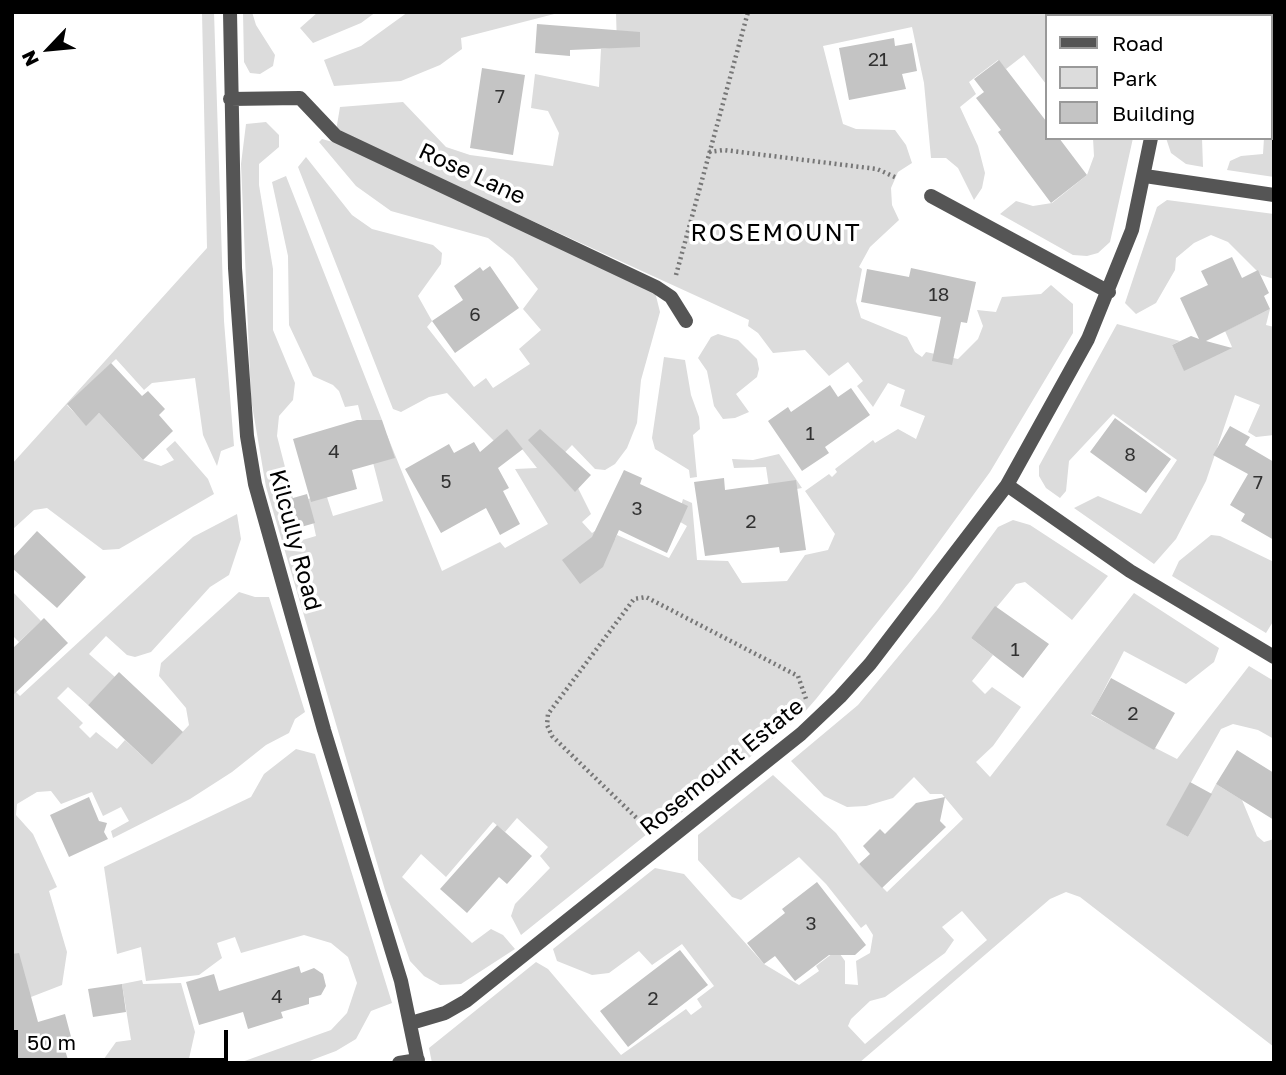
<!DOCTYPE html>
<style>
body{margin:0}
#map{position:relative;width:1286px;height:1075px;overflow:hidden;background:#fff;font-family:"Golos Text",sans-serif}
canvas{display:block}
.frame{position:absolute;inset:0;border:14px solid #000;pointer-events:none}
.legend{position:absolute;left:1045px;top:14px;width:228px;height:126px;box-sizing:border-box;background:#fff;border:2px solid #999;margin:0;padding:9px 12px;list-style:none;font-size:21px;color:#000}
.legend li{display:flex;align-items:center;gap:14px;height:35px}
.legend b{width:35px;border:2px solid #999}
.north{position:absolute;left:14px;top:14px;width:70px;height:70px;-webkit-text-stroke:5px #fff;paint-order:stroke;rotate:244deg;font-size:19px;font-weight:700;line-height:28px;text-align:center;color:#000}
.north::after{content:'';display:block;margin:auto;width:24px;height:32px;background:#000;clip-path:polygon(50% 0,100% 100%,50% 72%,0 100%)}
.scale{position:absolute;left:14px;top:1030px;width:214px;height:32px;box-sizing:border-box;border:4px solid #000;border-top:0;padding-left:9px;font-size:21px;line-height:24px;white-space:nowrap;color:#000;-webkit-text-stroke:5px #fff;paint-order:stroke}
</style>
<div id="map">
<canvas width="1286" height="1075"></canvas>
<div class="frame"></div>
<ul class="legend">
<li><b style="height:9px;background:#555"></b>Road</li>
<li><b style="height:19px;background:#dcdcdc"></b>Park</li>
<li><b style="height:19px;background:#c4c4c4"></b>Building</li>
</ul>
<div class="north">N</div>
<div class="scale">50 m</div>
</div>
<script>
const c = document.querySelector('canvas').getContext('2d');
c.lineJoin = 'round';
function paint(path, color) {
  c.fillStyle = color;
  c.fill(path, 'evenodd');
}
function shape(rows) {
  const path = new Path2D();
  for (const r of rows) {
    path.moveTo(r[0], r[1]);
    for (let i = 2; i < r.length; i += 2) path.lineTo(r[i], r[i + 1]);
  }
  return path;
}
function strokePath(path, color, width, dash) {
  c.strokeStyle = color;
  c.lineWidth = width;
  c.lineCap = dash ? 'butt' : 'round';
  c.setLineDash(dash || []);
  c.stroke(path);
}
function write(font, color, halo, rows, align = 'center') {
  c.font = font + ' "Golos Text",sans-serif';
  c.lineWidth = 7;
  c.setLineDash([]);
  c.textBaseline = 'middle';
  c.strokeStyle = halo;
  c.fillStyle = color;
  for (const [text, x, y, turn = 0] of rows) {
    c.save();
    c.translate(x, y);
    c.rotate((+turn || 0) * Math.PI / 180);
    c.textAlign = isNaN(turn) ? turn : align;
    if (halo) c.strokeText(text, 0, 0);
    c.fillText(text, 0, 0);
    c.restore();
  }
}
const green = shape([
 [202,12,214,12,224,321,234,446,221,451,217,466,203,435,195,378,152,383,144,390,116,359,67,405,86,425,99,413,143,460,161,466,174,460,166,449,175,441,208,479,214,494,119,549,103,550,47,508,34,510,13,529,12,464,207,248],
 [243,12,252,12,256,25,275,55,273,66,260,74,250,73,244,62],
 [318,12,376,12,361,23,313,43,300,28],
 [408,12,562,12,461,38,462,49,440,65,401,81,334,86,324,60,361,46],
 [616,12,1140,12,1140,16,1046,16,1046,84,1024,55,1006,69,998,60,969,82,976,94,960,107,978,146,985,173,982,188,974,200,958,168,946,158,931,158,924,83,912,27,823,46,843,124,856,129,895,130,906,145,912,163,898,172,891,188,892,205,899,220,870,247,859,267,862,269,856,301,861,318,907,337,915,352,922,357,926,352,958,359,978,339,983,326,977,310,996,312,1002,297,1041,294,1051,285,1073,304,1073,333,990,472,912,579,816,699,802,715,666,825,657,826,521,935,511,916,515,904,550,868,540,856,548,847,517,818,505,832,493,822,446,877,421,854,402,877,472,943,491,929,503,935,515,949,461,984,440,985,424,976,410,961,385,890,266,487,251,399,241,164,246,124,266,122,279,135,279,147,259,164,259,185,273,269,273,330,295,383,293,400,279,416,277,436,293,498,286,501,299,541,316,536,308,499,326,494,333,516,383,501,358,405,345,407,339,391,333,385,313,376,289,325,288,256,272,182,286,176,382,420,372,420,387,435,442,571,500,542,505,548,548,524,515,469,537,468,507,430,494,441,447,393,429,397,401,412,393,409,298,167,306,157,352,215,372,229,433,245,442,253,441,264,418,296,432,321,427,327,474,387,486,378,493,388,530,364,519,349,541,330,523,309,538,289,513,258,488,238,391,211,356,186,319,142,322,139,340,144,655,292,660,312,641,380,637,423,627,448,615,464,605,470,595,469,572,445,552,466,575,491,578,488,591,514,582,522,592,533,595,531,615,539,617,535,669,558,687,526,677,520,683,499,692,503,697,560,728,561,742,583,787,581,805,555,828,550,835,534,805,491,829,474,832,477,837,472,835,469,873,440,875,443,898,429,916,439,925,416,900,406,905,390,888,383,873,407,857,386,863,381,848,362,829,376,805,350,773,353,758,333,748,326,749,320,336,131,340,107,403,102,446,147,470,155,553,166,559,133,548,111,531,108,535,74,599,87,601,49,617,47],
 [1270,130,1274,131,1274,177,1227,170,1230,161,1241,156,1263,154,1264,138,1270,138],
 [1093,138,1133,138,1110,242,1098,253,1087,256,1073,255,1000,214,1016,201,1033,206,1052,203,1087,175,1094,156],
 [1166,138,1202,138,1203,167,1186,164,1171,153],
 [1167,200,1274,214,1274,279,1261,275,1228,242,1211,235,1194,243,1176,258,1175,270,1156,303,1136,314,1125,303,1157,207],
 [1270,309,1266,325,1274,327,1274,435,1256,437,1248,432,1260,405,1235,395,1206,481,1176,539,1154,564,1074,508,1098,496,1141,514,1177,460,1113,414,1069,461,1066,491,1060,498,1046,488,1039,476,1039,466,1117,324,1180,341,1172,345,1184,370,1232,347,1225,331],
 [718,334,738,340,757,359,759,369,757,377,736,394,749,412,735,418,723,419,714,406,707,371,698,358,711,337],
 [664,357,685,360,691,395,699,417,700,429,693,435,697,477,690,478,689,470,655,449,652,438],
 [779,454,802,488,770,494,766,467,734,468,732,459,753,460],
 [237,514,241,539,229,575,210,587,151,652,135,657,127,655,106,636,89,654,115,677,88,705,68,687,57,698,83,723,79,727,90,738,96,732,117,749,125,740,152,765,189,725,186,708,159,676,161,663,239,592,255,597,269,597,305,712,295,719,289,733,266,745,232,772,190,799,113,838,111,831,129,821,121,807,103,816,92,792,61,804,51,791,37,792,17,804,16,815,33,834,57,887,49,891,67,952,62,985,31,997,22,992,12,994,12,688,20,696,193,537],
 [1013,520,1030,525,1108,576,1072,620,1025,582,1016,584,971,638,993,655,972,681,985,694,992,687,1021,707,993,746,976,762,990,777,1134,593,1219,648,1214,662,1186,684,1124,651,1091,715,1177,759,1249,666,1274,681,1274,739,1258,730,1233,724,1221,729,1167,825,1188,837,1216,784,1242,800,1257,836,1264,842,1274,839,1274,1047,1080,897,1066,892,1050,899,859,1063,432,1063,429,1048,536,962,548,969,621,1055,686,1009,691,1015,702,1007,697,999,714,986,682,944,652,965,639,951,609,973,592,975,557,961,553,949,655,868,684,874,764,964,799,985,819,971,816,966,837,950,845,961,845,984,858,985,856,961,870,953,873,935,866,924,861,928,826,884,799,857,741,900,732,897,698,860,698,835,773,775,836,833,859,864,887,892,963,819,942,794,930,794,914,777,893,798,866,806,847,807,824,796,791,761,858,705,937,610,998,527],
 [962,911,987,940,865,1044,848,1026,851,1019,870,1001,885,997,945,953,954,940,942,927],
 [1211,535,1220,536,1274,562,1274,620,1266,633,1172,576,1179,561],
 [12,591,41,621,19,642,12,635],
 [296,749,315,754,392,1003,371,1011,356,1039,336,1051,304,1063,239,1063,331,1030,347,1013,357,983,348,957,331,943,304,935,241,953,235,937,217,943,222,958,199,975,146,981,141,947,117,954,104,867,251,797,264,774],
 [142,980,143,984,181,983,195,1032,188,1063,101,1063,116,1042,131,1040,122,984]
]);
const building = shape([
 [537,24,640,32,640,47,570,50,570,56,535,53],
 [894,38,895,46,912,43,917,71,902,74,906,89,849,100,839,48],
 [999,60,1046,121,1046,138,1059,138,1087,175,1051,203,998,132,1001,130,976,98,984,92,974,79],
 [482,68,525,75,513,155,470,148],
 [1232,257,1242,278,1258,270,1269,293,1264,296,1270,309,1206,341,1232,348,1184,371,1172,345,1191,336,1199,339,1180,298,1208,285,1201,271],
 [490,266,519,308,455,353,432,321,463,300,454,286,480,267,483,271],
 [911,268,976,282,967,323,961,322,952,365,932,361,941,317,861,302,867,269,909,277],
 [111,363,142,396,148,391,165,409,159,415,173,431,143,460,99,413,86,426,67,404],
 [830,385,838,397,851,388,870,415,825,447,829,453,802,471,768,421,788,407,791,412],
 [1115,418,1171,459,1146,493,1090,452],
 [357,420,382,420,395,458,352,470,357,489,311,502,293,439],
 [1230,426,1250,437,1245,445,1274,462,1274,540,1241,521,1245,514,1230,505,1248,474,1213,455],
 [507,429,523,449,498,468,509,488,503,491,520,524,500,535,486,508,441,533,405,469,449,444,454,453,474,442,480,452],
 [540,429,591,475,575,492,528,440],
 [624,470,642,478,640,484,688,506,667,553,619,530,603,567,580,584,562,560,592,537],
 [724,478,725,490,796,480,806,550,780,553,779,547,705,556,694,482],
 [307,494,315,523,294,529,286,500],
 [37,531,86,577,57,608,12,568,12,558],
 [995,606,1049,644,1023,678,971,638],
 [44,618,68,643,12,696,12,649],
 [119,672,183,732,152,765,88,705],
 [1111,678,1175,713,1154,750,1091,714],
 [1237,750,1274,773,1274,820,1216,784],
 [1190,782,1212,794,1188,837,1166,825],
 [89,797,99,821,107,823,104,832,108,839,69,857,50,815],
 [945,797,940,821,946,827,882,888,859,864,870,854,863,846,880,829,885,834,916,803],
 [497,825,532,856,507,884,499,877,467,913,440,889],
 [817,882,866,945,855,955,829,955,795,981,775,956,764,964,747,943,785,913,782,909],
 [680,950,708,985,628,1047,600,1011],
 [19,953,38,1022,65,1014,74,1048,65,1050,69,1063,12,1063,12,954],
 [299,966,301,973,314,968,323,974,326,986,321,995,309,998,309,1004,281,1012,283,1018,248,1029,243,1012,199,1025,186,982,214,974,219,991],
 [122,984,126,1012,93,1017,88,989]
]);
const path = shape([
 [709,152,724,150,877,169,897,178],
 [676,275,748,12],
 [644,825,665,814],
 [648,829,552,736,547,725,548,714,634,599,646,597,798,676,806,699]
]);
const street = shape([
 [230,12,235,268,247,436,255,484,324,730,401,981,418,1063],
 [1159,12,1159,16],
 [230,99,300,98,336,136,656,287,671,297,686,321],
 [1145,176,1274,195],
 [931,196,1109,292],
 [1007,485,1130,571,1274,657],
 [411,1023,445,1013,466,1001,801,734,840,697,870,664,1007,485,1088,339,1132,230,1151,138],
 [399,1063,418,1060]
]);
const numberNames = [
 ["21",878,60],
 ["7",500,97],
 ["18",939,295],
 ["6",475,315],
 ["1",810,434],
 ["4",334,452],
 ["8",1130,455],
 ["5",446,482],
 ["7",1258,483],
 ["3",637,509],
 ["2",751,522],
 ["1",1015,650],
 ["2",1133,714],
 ["3",811,924],
 ["4",277,997],
 ["2",653,999]
];
const streetNames = [
 ["Rose Lane",472,174,25],
 ["Kilcully Road",295,540,75],
 ["Rosemount Estate",722,767,-39]
];
const neighbourhoodNames = [
 ["ROSEMOUNT",776,233]
];
paint(green, '#dcdcdc');
paint(building, '#c4c4c4');
strokePath(path, '#777', 4.5, [2, 3.5]);
strokePath(street, '#555', 14);
write('19px', '#313131', null, numberNames);
write('23px', '#000', '#fff', streetNames);
c.letterSpacing = '2px';
write('24px', '#000', '#fff', neighbourhoodNames);
c.letterSpacing = '0px';
</script>
